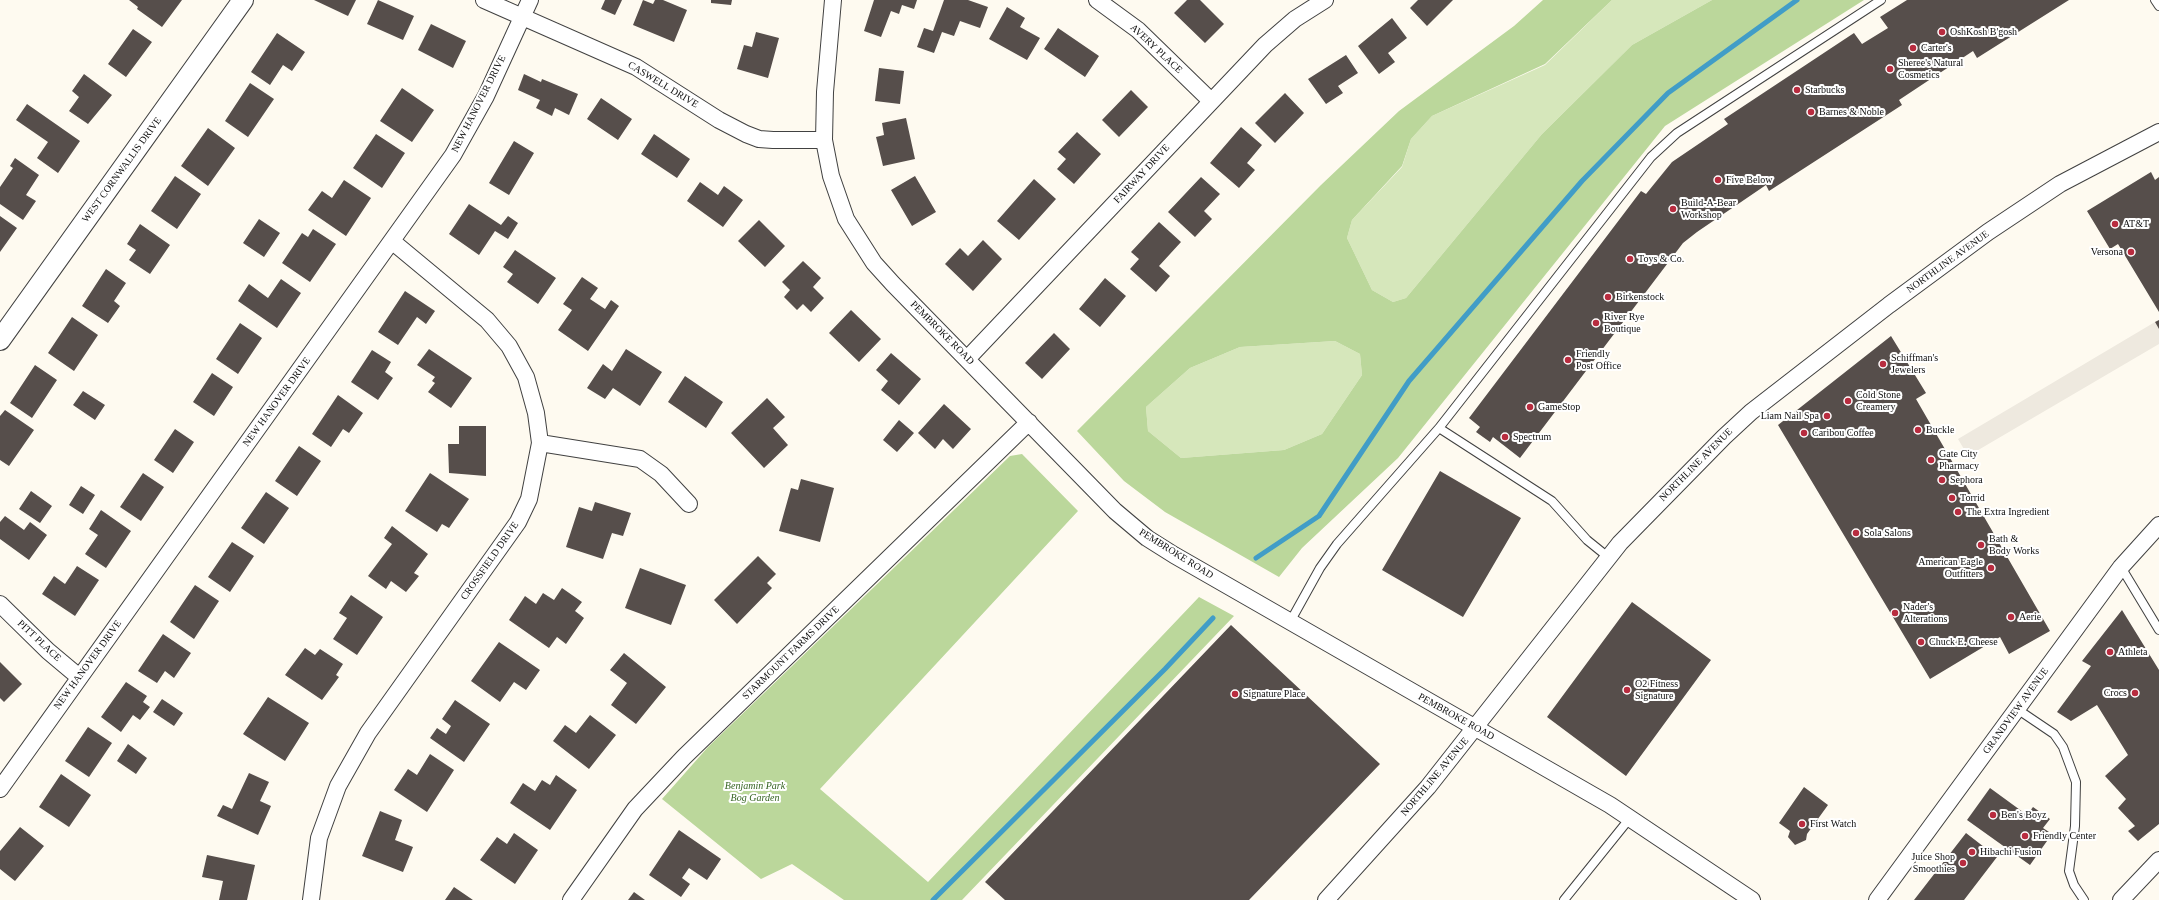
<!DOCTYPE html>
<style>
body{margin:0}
canvas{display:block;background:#fefaf0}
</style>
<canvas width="2159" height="900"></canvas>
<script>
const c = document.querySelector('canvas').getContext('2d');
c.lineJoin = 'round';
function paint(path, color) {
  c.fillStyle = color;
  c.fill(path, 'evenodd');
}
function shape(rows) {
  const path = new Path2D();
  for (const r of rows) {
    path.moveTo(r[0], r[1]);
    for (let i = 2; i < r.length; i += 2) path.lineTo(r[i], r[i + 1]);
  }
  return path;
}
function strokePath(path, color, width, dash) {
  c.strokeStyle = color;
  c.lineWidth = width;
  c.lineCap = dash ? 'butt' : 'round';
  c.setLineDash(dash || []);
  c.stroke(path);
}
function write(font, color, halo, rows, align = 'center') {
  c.font = font + ' "Times New Roman",serif';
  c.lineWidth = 4;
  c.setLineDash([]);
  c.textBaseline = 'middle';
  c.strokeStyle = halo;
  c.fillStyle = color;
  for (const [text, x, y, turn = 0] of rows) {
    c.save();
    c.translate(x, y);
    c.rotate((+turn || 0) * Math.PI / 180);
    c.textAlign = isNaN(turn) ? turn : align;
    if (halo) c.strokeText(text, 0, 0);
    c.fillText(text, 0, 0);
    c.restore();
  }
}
const green = shape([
 [1612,0,1712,0,1632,45,1542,134,1406,298,1393,302,1372,290,1347,238,1352,220,1402,167,1411,139,1432,116,1545,65],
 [1335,341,1360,354,1362,375,1322,434,1284,450,1181,458,1148,431,1146,407,1190,368,1240,347]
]);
const forest = shape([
 [1543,0,1612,0,1545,64,1432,116,1411,139,1402,166,1352,220,1347,238,1372,290,1393,302,1406,298,1542,134,1632,45,1712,0,1864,0,1665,126,1398,458,1302,548,1279,577,1165,512,1124,481,1077,431,1321,185,1399,111,1514,26],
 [1335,341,1360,354,1362,375,1322,434,1284,450,1181,458,1148,431,1146,407,1190,368,1240,347],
 [1022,454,1078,511,820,789,928,882,1199,597,1234,616,962,900,844,900,792,864,761,879,662,799,708,747,1010,456]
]);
const plaza = shape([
 [2155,322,2159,329,2159,344,1968,456,1958,439]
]);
const stream = shape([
 [1256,558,1319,516,1409,381,1582,181,1668,93,1797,0],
 [933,900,1165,669,1213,618]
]);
const building = shape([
 [129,0,182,0,162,27,137,9,138,7],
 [314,0,356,0,348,16],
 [378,0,414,16,403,40,367,24],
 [605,0,622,0,615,15,601,9],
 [643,0,653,4,655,0,663,0,687,10,674,42,633,25],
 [711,0,732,0,731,5,711,3],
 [874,0,917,0,914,9,902,5,899,14,891,11,881,37,864,31],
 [944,0,968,0,988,7,980,28,960,21,954,36,942,32,934,53,917,47,924,28,933,31],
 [1187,0,1200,0,1224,24,1205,43,1174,13],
 [1418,0,1453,0,1427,26,1410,8],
 [1907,0,2069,0,1977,58,1973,51,1899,100,1902,105,1769,191,1766,185,1697,232,1683,243,1520,458,1493,437,1490,442,1476,432,1480,427,1469,418,1641,191,1646,194,1672,162,1728,124,1724,119,1854,33,1862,44,1888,28,1880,17],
 [1007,7,1025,18,1020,27,1040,38,1027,60,989,39],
 [1392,18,1407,38,1388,53,1395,62,1379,74,1358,46],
 [431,24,466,41,453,68,418,50],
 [1058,28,1099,56,1085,77,1044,49],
 [133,29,152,42,126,77,108,64],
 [756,32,779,38,768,78,737,69,744,45,752,47],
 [277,33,305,52,292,71,283,65,270,85,251,72],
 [1346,55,1358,73,1338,86,1343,93,1326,104,1308,79],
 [879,68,904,71,900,104,875,101],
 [84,74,112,95,88,124,69,111,79,97,72,91],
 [524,74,541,82,542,79,578,94,569,115,555,108,552,116,536,108,540,100,518,90],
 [250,83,274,99,248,137,225,121],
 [402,88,434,110,412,142,380,121],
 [1131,90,1148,107,1119,137,1102,120],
 [1285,93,1304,113,1275,143,1255,123],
 [601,98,632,119,618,140,587,119],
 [27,104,80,141,58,173,37,158,48,142,16,120],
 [906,118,915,159,883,166,876,137,884,135,882,123],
 [1241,127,1262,145,1247,163,1255,170,1239,188,1210,163],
 [208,128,235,148,208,186,181,166],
 [1077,132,1101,154,1074,184,1057,169,1066,159,1058,152],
 [376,134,405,153,382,188,353,168],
 [654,134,690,159,677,178,641,154],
 [514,141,534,153,509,195,489,183],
 [15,158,39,175,26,195,36,201,23,220,0,204,0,187,13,168,10,166],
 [2151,172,2155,180,2159,177,2159,312,2118,244,2110,249,2087,211],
 [175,176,201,194,177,229,151,211],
 [915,176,936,212,912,226,891,190],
 [1201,177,1220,194,1204,211,1212,219,1195,237,1168,212],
 [1034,179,1056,199,1019,240,997,221],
 [344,180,371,198,346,236,308,210,322,191,332,198],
 [700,182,718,195,724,186,743,200,723,227,687,201],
 [469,204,501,225,508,216,518,223,508,239,495,231,479,255,449,234],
 [0,216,17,228,0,252],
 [259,219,280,233,264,257,243,243],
 [759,220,785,246,765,267,738,241],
 [1159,222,1181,242,1159,266,1170,276,1156,292,1130,269,1139,259,1131,252],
 [140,224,170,245,150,274,129,260,136,250,127,244],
 [313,229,336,244,310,282,282,263,302,233,308,237],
 [983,240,1002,259,973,291,945,264,960,248,968,256],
 [515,250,556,278,538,304,507,282,513,274,503,267],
 [803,261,821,278,813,287,824,298,811,312,803,304,797,310,784,297,790,290,782,282],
 [106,269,126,283,114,301,120,306,108,323,82,306],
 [582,277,598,288,590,299,605,309,611,300,619,306,588,351,558,330,572,310,563,304],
 [1105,278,1126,296,1100,327,1079,309],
 [281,279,301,293,277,328,238,301,249,284,268,298],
 [405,291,435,311,426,324,417,317,398,345,378,332],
 [851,310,881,339,859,362,829,333],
 [72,317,98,335,74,371,48,353],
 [2159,320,2159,329,2155,322],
 [240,323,262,338,238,374,216,359],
 [1054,333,1070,349,1042,379,1025,363],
 [1891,336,1926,393,1916,399,2050,631,2009,654,2000,637,1930,679,1778,425],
 [429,349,472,378,451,408,428,392,435,383,432,381,435,377,417,365],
 [626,349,662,372,640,406,613,388,605,399,587,388,603,364,612,371],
 [372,350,391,362,385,372,393,378,378,400,351,382],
 [891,353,921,379,899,405,881,390,888,381,876,370],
 [35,365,57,380,32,418,10,403],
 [212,373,233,387,214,416,193,402],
 [685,376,723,402,706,428,668,402],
 [83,391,105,405,95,420,73,405],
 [338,395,363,413,349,433,343,429,331,447,312,434],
 [767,398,785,417,773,428,788,445,764,468,731,433],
 [944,404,971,429,953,449,943,439,935,449,918,433],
 [5,410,34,430,9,466,0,460,0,416],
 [899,420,914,433,897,452,883,440],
 [459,426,486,426,486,476,449,473,448,444,459,444],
 [175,429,194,442,173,473,154,460],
 [299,446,321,461,297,496,275,481],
 [1440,471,1521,518,1463,617,1382,570],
 [143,473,164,487,141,521,120,507],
 [430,473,469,499,449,528,442,524,437,532,405,511],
 [801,479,834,488,820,542,779,531,791,488,798,490],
 [81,486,95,495,83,514,69,505],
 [31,491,52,506,40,523,19,509],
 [266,492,289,508,264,544,241,528],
 [595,502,631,513,623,536,612,533,603,559,566,547,579,507,592,511],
 [101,510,131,531,106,568,85,554,98,535,89,529],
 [5,516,24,530,30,522,47,535,29,560,0,539,0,522],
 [392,526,428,554,414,573,419,576,406,592,391,581,386,589,368,576,392,544,384,538],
 [232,542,254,556,230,592,208,577],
 [758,556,776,574,767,583,772,588,737,624,714,600],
 [77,566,99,580,75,616,42,594,54,576,65,584],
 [640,568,686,585,671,625,625,608],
 [195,585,219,601,194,639,170,622],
 [562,588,582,602,575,611,584,618,566,644,557,637,549,648,509,620,525,596,536,604,543,593,554,600],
 [351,595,383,617,357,655,333,639,347,618,339,613],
 [1632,602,1711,660,1626,776,1547,717],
 [2122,610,2159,670,2159,824,2138,841,2128,831,2135,826,2118,808,2126,799,2105,776,2128,755,2097,705,2071,721,2057,712,2091,666,2082,661],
 [1231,625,1380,764,1249,900,1005,900,985,882],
 [163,634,191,653,174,678,165,671,157,683,138,671],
 [499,642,540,670,526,690,514,682,500,702,471,681],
 [305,648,315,655,320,649,343,664,336,675,339,677,322,700,285,675],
 [624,653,666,687,636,724,611,705,627,683,610,670],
 [0,662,22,684,4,702,0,698],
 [126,682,147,696,143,702,150,707,140,720,133,715,121,732,101,717],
 [268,697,309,723,285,761,243,734],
 [162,699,183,713,174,726,153,712],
 [455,700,490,724,464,762,430,738,437,728,446,734,451,726,442,719],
 [590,715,616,735,589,769,553,741,565,725,576,733],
 [88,727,112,743,89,777,65,761],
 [128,744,147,758,136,774,117,761],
 [430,754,454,770,427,812,394,790,408,769,417,775],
 [249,773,269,782,260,801,271,806,258,835,217,816,223,805,232,809],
 [61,774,91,795,69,827,39,807],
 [556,775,577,790,550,830,510,803,523,783,535,791,542,780,550,785],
 [1804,787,1828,805,1807,834,1806,840,1795,845,1788,837,1790,831,1779,823],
 [1990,788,2027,815,2033,807,2050,819,2043,828,2052,834,2030,865,1967,820],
 [380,811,402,820,395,840,413,847,403,872,362,856],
 [20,827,44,846,15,881,0,869,0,851],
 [679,830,721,859,707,880,689,868,682,878,690,884,681,897,649,875],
 [514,833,538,850,515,884,480,860,497,837,507,844],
 [1966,833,1997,857,1964,900,1914,900],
 [207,855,255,865,247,900,219,900,223,881,202,877],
 [454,887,473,900,445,900],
 [634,892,645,900,628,900]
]);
const service = shape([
 [2155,0,2159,6],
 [1439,428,1552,501,1587,540,1608,557],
 [2121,567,2159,630],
 [1290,622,1320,568,1337,544,1439,428,1651,157,1677,133,1881,0],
 [2017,709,2054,734,2063,747,2076,782,2075,826,2069,871,2074,885,2084,900],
 [1564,900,1630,818]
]);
const minor = shape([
 [484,0,636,67,719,120,746,134,759,139,773,140,824,140],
 [833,0,825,92,824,140,831,176,846,219,874,263,893,284,1115,511,1147,538,1174,555,1610,805,1752,900],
 [1097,0,1138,30,1211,101],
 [968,358,1265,45,1295,19,1325,0],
 [540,443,640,459,661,474,689,504],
 [0,604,48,651,79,677],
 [0,789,453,155,486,96,530,0],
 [311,900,319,838,338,786,368,733,518,522,529,499,540,443,536,413,526,377,509,346,487,320,393,242],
 [571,900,635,809,684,757,1029,422],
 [1326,900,1428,787,1620,543,1724,437,1751,412,1889,305,1988,232,2060,184,2159,132],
 [1877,900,2121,567,2159,525],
 [2121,900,2159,860]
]);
const tertiary = shape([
 [0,340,243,0]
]);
const markers = [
 [1942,32,4,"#b82c3f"],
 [1913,48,4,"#b82c3f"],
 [1890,69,4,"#b82c3f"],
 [1797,90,4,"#b82c3f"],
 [1811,112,4,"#b82c3f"],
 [1718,180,4,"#b82c3f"],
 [1673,209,4,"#b82c3f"],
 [2115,224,4,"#b82c3f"],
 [2131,252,4,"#b82c3f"],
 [1630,259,4,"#b82c3f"],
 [1608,297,4,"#b82c3f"],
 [1596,323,4,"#b82c3f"],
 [1568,360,4,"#b82c3f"],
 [1883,364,4,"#b82c3f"],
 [1848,401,4,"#b82c3f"],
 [1530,407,4,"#b82c3f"],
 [1827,416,4,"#b82c3f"],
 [1918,430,4,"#b82c3f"],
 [1804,433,4,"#b82c3f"],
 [1505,437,4,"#b82c3f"],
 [1931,460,4,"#b82c3f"],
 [1942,480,4,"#b82c3f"],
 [1952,498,4,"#b82c3f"],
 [1958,512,4,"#b82c3f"],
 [1856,533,4,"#b82c3f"],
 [1981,545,4,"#b82c3f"],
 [1991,568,4,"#b82c3f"],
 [1895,613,4,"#b82c3f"],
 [2011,617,4,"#b82c3f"],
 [1921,642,4,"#b82c3f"],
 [2110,652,4,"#b82c3f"],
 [1627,690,4,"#b82c3f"],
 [2135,693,4,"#b82c3f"],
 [1235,694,4,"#b82c3f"],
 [1993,815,4,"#b82c3f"],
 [1802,824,4,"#b82c3f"],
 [2025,836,4,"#b82c3f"],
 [1972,852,4,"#b82c3f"],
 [1963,863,4,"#b82c3f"]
];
const poiNames = [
 ["OshKosh B'gosh",1950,32],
 ["Carter's",1921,48],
 ["Sheree's Natural",1898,63],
 ["Cosmetics",1898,75],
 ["Starbucks",1805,90],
 ["Barnes & Noble",1819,112],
 ["Five Below",1726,180],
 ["Build-A-Bear",1681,203],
 ["Workshop",1681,215],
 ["AT&T",2123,224],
 ["Versona",2123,252,"right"],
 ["Toys & Co.",1638,259],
 ["Birkenstock",1616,297],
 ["River Rye",1604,317],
 ["Boutique",1604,329],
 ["Friendly",1576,354],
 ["Post Office",1576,366],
 ["Schiffman's",1891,358],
 ["Jewelers",1891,370],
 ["Cold Stone",1856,395],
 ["Creamery",1856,407],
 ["GameStop",1538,407],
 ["Liam Nail Spa",1819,416,"right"],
 ["Buckle",1926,430],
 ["Caribou Coffee",1812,433],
 ["Spectrum",1513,437],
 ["Gate City",1939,454],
 ["Pharmacy",1939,466],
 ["Sephora",1950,480],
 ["Torrid",1960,498],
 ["The Extra Ingredient",1966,512],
 ["Sola Salons",1864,533],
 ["Bath &",1989,539],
 ["Body Works",1989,551],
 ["American Eagle",1983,562,"right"],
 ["Outfitters",1983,574,"right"],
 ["Nader's",1903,607],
 ["Alterations",1903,619],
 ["Aerie",2019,617],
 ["Chuck E. Cheese",1929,642],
 ["Athleta",2118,652],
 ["O2 Fitness",1635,684],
 ["Signature",1635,696],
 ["Crocs",2127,693,"right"],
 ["Signature Place",1243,694],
 ["Ben's Boyz",2001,815],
 ["First Watch",1810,824],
 ["Friendly Center",2033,836],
 ["Hibachi Fusion",1980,852],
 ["Juice Shop",1955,857,"right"],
 ["Smoothies",1955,869,"right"]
];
const streetNames = [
 ["AVERY PLACE",1156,49,43],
 ["CASWELL DRIVE",663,85,31],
 ["NEW HANOVER DRIVE",479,104,-63],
 ["WEST CORNWALLIS DRIVE",122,170,-54],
 ["FAIRWAY DRIVE",1142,174,-47],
 ["NORTHLINE AVENUE",1948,262,-36],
 ["PEMBROKE ROAD",942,333,45],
 ["NEW HANOVER DRIVE",277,402,-54],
 ["NORTHLINE AVENUE",1696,465,-45],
 ["PEMBROKE ROAD",1176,554,32],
 ["CROSSFIELD DRIVE",490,561,-55],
 ["PITT PLACE",39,641,43],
 ["STARMOUNT FARMS DRIVE",791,653,-44],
 ["NEW HANOVER DRIVE",88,665,-54],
 ["GRANDVIEW AVENUE",2016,711,-54],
 ["PEMBROKE ROAD",1456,717,29],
 ["NORTHLINE AVENUE",1435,777,-50]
];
const parkNames = [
 ["Benjamin Park",755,786],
 ["Bog Garden",755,798]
];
paint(green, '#d6e7bb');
paint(forest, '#bbd79b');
paint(plaza, '#eee9df');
strokePath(stream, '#419dc7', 5);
paint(building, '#564e4b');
strokePath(service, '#414141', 10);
strokePath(minor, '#414141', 18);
strokePath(tertiary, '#414141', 22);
strokePath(service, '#fff', 8);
strokePath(minor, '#fff', 16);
strokePath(tertiary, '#fff', 20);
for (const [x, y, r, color] of markers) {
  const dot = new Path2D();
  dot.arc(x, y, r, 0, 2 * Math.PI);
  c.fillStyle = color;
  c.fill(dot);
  strokePath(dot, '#fff', 1.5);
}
write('10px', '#0e0e0e', '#fff', poiNames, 'left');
write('10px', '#0e0e0e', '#fff', streetNames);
write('italic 10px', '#356321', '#fff', parkNames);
</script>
